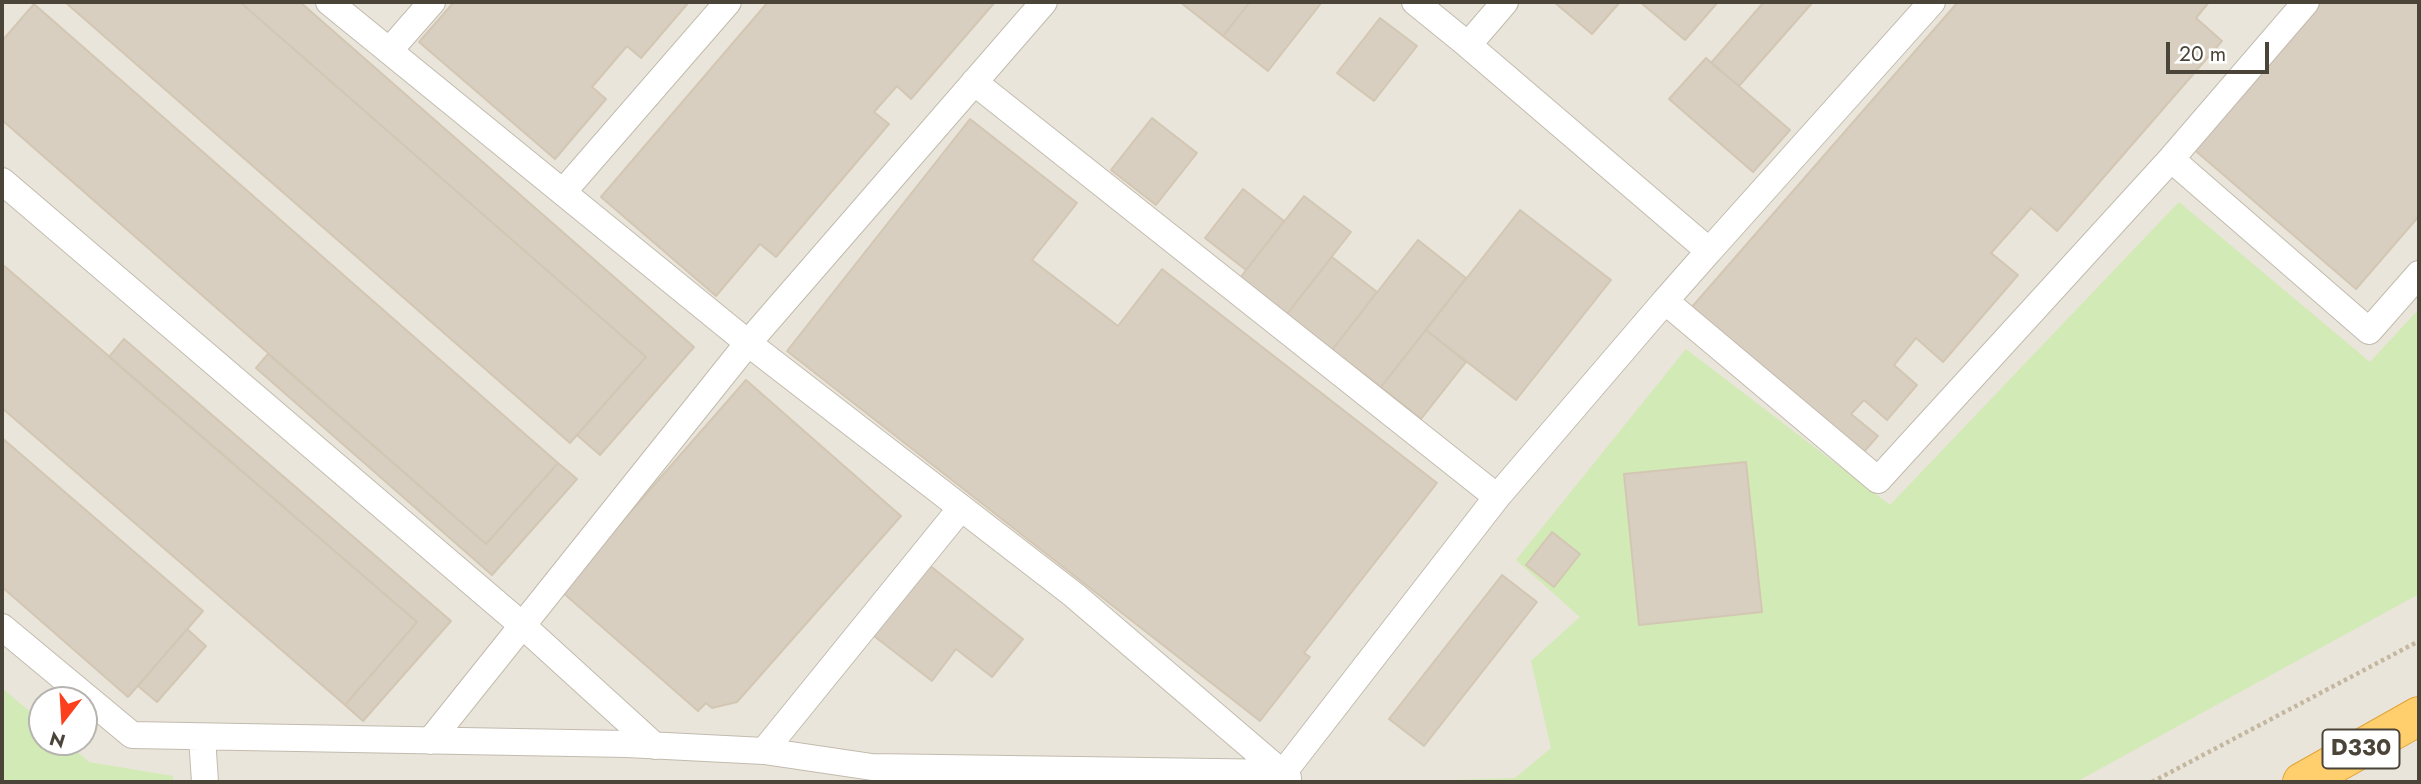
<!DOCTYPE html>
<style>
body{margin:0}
#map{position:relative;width:2421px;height:784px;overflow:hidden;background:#f6f3ec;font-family:Jost,sans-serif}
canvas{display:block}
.frame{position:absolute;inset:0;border:4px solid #4b4439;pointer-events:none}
.north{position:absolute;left:28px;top:686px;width:70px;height:70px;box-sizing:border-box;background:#fff;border:2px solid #b7b4b0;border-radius:50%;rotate:197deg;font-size:19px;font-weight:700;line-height:28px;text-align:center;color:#4b4439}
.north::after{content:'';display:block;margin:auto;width:24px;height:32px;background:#fc3f1d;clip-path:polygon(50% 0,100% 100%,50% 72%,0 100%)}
.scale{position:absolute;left:2166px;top:42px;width:103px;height:32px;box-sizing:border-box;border:4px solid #4b4439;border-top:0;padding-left:9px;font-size:21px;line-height:24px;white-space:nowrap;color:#4b4439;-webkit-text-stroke:5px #fff;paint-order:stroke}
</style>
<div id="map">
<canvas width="2421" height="784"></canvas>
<div class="frame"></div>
<div class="north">N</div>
<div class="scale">20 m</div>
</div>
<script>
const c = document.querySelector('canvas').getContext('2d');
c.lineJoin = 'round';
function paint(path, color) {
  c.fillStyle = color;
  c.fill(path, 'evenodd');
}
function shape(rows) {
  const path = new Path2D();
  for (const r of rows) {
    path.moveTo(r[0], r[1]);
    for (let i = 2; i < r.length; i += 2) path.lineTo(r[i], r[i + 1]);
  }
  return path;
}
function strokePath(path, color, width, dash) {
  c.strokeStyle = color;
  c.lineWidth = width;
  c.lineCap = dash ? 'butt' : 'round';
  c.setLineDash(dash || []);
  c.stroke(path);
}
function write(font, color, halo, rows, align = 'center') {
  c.font = font + ' Jost,sans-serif';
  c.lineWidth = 6;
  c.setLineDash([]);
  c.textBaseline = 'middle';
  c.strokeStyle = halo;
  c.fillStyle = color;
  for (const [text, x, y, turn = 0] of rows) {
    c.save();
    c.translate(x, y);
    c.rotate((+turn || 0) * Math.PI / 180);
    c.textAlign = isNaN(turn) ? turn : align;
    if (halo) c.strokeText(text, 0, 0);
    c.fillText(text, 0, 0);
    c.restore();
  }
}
const residential = shape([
 [2,2,2419,2,2419,782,2,782],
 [42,700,84,700,84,742,42,742]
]);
const green = shape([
 [2179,202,2370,362,2419,309,2419,594,2076,782,1390,782,1515,778,1551,748,1531,661,1580,617,1516,560,1686,349,1890,505],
 [2,688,42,722,42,742,66,742,89,762,173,776,173,782,2,782]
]);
const building = shape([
 [65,2,240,2,646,357,570,443,65,2],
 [240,2,300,2,694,347,600,455,577,435,646,357,240,2],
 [454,2,689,2,641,58,627,46,592,87,606,99,555,159,419,42,454,2],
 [768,2,995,2,911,99,897,86,874,112,889,124,776,257,760,244,716,296,601,197,768,2],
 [1180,2,1250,2,1223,36,1180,2],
 [1250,2,1322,2,1268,71,1223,36,1250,2],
 [1554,2,1620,2,1592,34,1554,2],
 [1640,2,1718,2,1685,40,1640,2],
 [1764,2,1813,2,1739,86,1711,63,1764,2],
 [1958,2,2209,2,2196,18,2222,41,2057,231,2031,208,1991,253,2018,275,1943,362,1916,338,1894,365,1917,385,1887,420,1864,400,1851,414,1878,436,1861,455,1691,308,1958,2],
 [2315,2,2419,2,2419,216,2356,289,2190,146,2315,2],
 [34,4,558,463,486,544,2,120,2,41,34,4],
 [1380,18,1417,46,1374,101,1337,73,1380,18],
 [1706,58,1790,130,1753,172,1669,99,1706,58],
 [1152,118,1197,153,1156,205,1111,170,1152,118],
 [970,119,1077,203,1032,260,1118,326,1162,269,1437,483,1304,653,1310,657,1260,721,787,351,970,119],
 [1243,189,1284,221,1246,270,1205,238,1243,189],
 [1304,196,1351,232,1287,314,1240,278,1304,196],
 [1520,210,1611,280,1516,400,1426,330,1520,210],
 [1418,240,1466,278,1381,387,1332,350,1418,240],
 [1332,257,1377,292,1332,350,1287,314,1332,257],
 [2,264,417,622,345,705,2,408,2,264],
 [1426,330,1466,362,1421,419,1381,387,1426,330],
 [124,339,451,621,363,721,345,705,417,622,109,357,124,339],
 [268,354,486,544,558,463,577,479,492,575,256,368,268,354],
 [746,380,901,516,737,702,712,708,706,703,698,711,561,591,746,380],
 [2,438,203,611,128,697,2,587,2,438],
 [1746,462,1762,612,1639,625,1624,474,1746,462],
 [1552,532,1580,554,1554,587,1526,565,1552,532],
 [929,565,1023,639,992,677,956,649,932,681,874,636,929,565],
 [1502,575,1537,602,1424,746,1389,719,1502,575],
 [187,629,206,646,157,702,138,686,187,629]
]);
const path = shape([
 [2152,782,2419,641]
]);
const street = shape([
 [329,2,748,343,1074,595,1288,778],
 [1415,2,1468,45,1505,2],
 [1468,45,1709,251,1665,301],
 [389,51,432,2],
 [974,82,1497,497],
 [2171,159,2306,2],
 [2,181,522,625,655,746],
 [563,192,728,2],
 [1709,251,1932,2],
 [2,627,132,735,627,744,764,751,872,767,1283,773],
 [202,737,205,782],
 [430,741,748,343,1044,2],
 [764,751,961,508],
 [1283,773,1497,497,1665,301,1878,480,2171,159,2369,331,2419,274]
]);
const highway = shape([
 [2302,782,2419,716]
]);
const shields = [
 [2361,749,77]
];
const shieldNames = [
 ["D330",2361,749]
];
paint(residential, '#eae5da');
paint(green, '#d2eab5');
paint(building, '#d8cfc1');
strokePath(building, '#d3c7b4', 2);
strokePath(street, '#c2bbae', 28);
strokePath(highway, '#e0a43c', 40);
strokePath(path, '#c4b79f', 4.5, [3.5, 3.5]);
strokePath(street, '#fff', 26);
strokePath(highway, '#ffcf6e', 38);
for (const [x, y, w] of shields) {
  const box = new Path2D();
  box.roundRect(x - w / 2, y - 19.5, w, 39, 5);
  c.fillStyle = '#fff';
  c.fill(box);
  strokePath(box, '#4b4439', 2);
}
write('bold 23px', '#4b4439', null, shieldNames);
</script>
